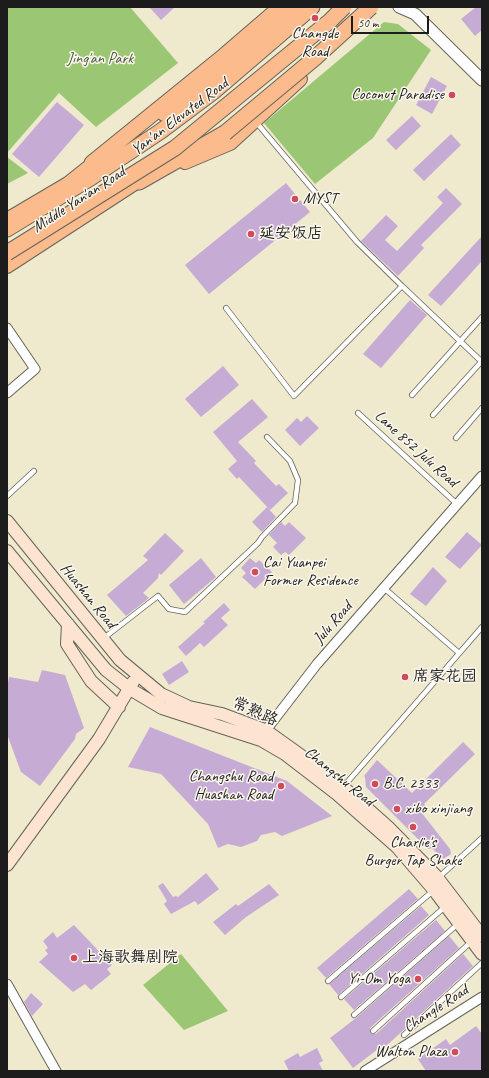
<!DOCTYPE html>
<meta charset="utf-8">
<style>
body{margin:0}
#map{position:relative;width:489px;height:1078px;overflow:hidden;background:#efe9ce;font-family:Caveat,sans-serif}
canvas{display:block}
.frame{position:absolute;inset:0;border:8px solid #1c1c1c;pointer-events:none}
.scale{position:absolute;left:351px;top:16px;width:78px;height:18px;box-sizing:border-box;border:2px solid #1c1c1c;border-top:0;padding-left:5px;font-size:12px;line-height:14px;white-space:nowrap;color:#1c1c1c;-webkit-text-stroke:3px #fbf7ec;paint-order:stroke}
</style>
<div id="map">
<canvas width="489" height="1078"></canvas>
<div class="frame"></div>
<div class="scale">50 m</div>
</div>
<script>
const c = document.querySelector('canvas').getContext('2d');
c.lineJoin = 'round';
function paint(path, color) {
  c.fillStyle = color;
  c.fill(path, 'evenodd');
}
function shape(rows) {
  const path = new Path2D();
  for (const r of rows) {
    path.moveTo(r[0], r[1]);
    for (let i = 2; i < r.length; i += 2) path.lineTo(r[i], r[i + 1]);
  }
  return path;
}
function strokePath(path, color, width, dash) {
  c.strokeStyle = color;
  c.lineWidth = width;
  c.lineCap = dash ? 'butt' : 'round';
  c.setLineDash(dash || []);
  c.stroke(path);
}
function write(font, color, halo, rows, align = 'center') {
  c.font = font + ' Caveat,"LXGW WenKai TC",sans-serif';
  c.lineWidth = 3;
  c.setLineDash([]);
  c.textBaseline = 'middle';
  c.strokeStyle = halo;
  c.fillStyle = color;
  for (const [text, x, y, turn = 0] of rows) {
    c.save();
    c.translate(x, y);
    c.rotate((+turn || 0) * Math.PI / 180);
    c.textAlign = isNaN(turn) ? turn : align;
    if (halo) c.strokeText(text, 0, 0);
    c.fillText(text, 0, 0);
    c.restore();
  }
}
const green = shape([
 [7,7,130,7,178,63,96,127,59,93,7,153],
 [384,22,398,24,431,50,373,138,315,184,264,123],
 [7,157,28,173,7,184],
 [181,954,228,1011,184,1030,143,985]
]);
const building = shape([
 [149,7,175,7,161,20],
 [476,7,482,7,482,30,475,36,461,19],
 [431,77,447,86,432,114,416,105],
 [57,102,84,125,39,177,12,154],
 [412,116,421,126,396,150,386,140],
 [451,134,461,145,424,181,413,170],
 [286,183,310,212,209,294,185,265],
 [446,188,462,204,421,245,424,248,398,276,361,241,386,215,398,226,385,240,397,251,443,203,437,197],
 [482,236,482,261,441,306,428,295],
 [410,300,427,315,381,368,363,354],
 [223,366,239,385,201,417,185,399],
 [252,399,268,417,238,442,256,461,254,463,276,486,279,484,288,493,270,510,239,477,237,479,228,469,237,461,213,432],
 [307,416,319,428,300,446,285,430,297,418,301,422],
 [267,507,276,517,262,532,252,522],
 [281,522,285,526,289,522,306,538,289,555,285,552,281,555,273,547,277,543,269,535],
 [467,532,482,545,460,569,445,557],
 [165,533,184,551,161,575,159,573,158,578,143,593,149,598,126,616,107,595,148,560,143,556],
 [201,558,216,577,184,604,169,585],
 [250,558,256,563,259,560,272,572,255,589,242,577,246,573,241,568],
 [433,567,447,581,426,606,410,594],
 [224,603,230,610,221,618,228,625,204,647,200,643,186,656,178,647,205,623,203,622],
 [182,661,189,672,169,685,162,674],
 [42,670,65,675,84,728,76,734,75,739,40,786,21,772,11,745,7,734,7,688,9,677,38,682],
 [150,727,287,781,332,816,282,836,275,832,261,835,257,841,241,847,228,844,218,848,208,824,161,774,128,767],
 [463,742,475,754,424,804,426,806,421,812,450,849,451,854,443,859,432,848,428,849,366,787,365,777,364,776,377,760,412,793],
 [206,873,219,889,198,905,195,901,171,914,164,904,167,901,158,886,163,883,173,897,176,896,178,897],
 [269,884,279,895,246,917,225,935,213,922,236,904,238,906],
 [409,889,418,899,326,978,317,968],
 [421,906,429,915,338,995,329,984],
 [436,920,445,931,354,1010,344,999],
 [74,925,112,965,107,969,111,974,91,990,85,984,73,992,39,962,48,954,45,950,48,948,43,941,53,932,57,938],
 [449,936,459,948,370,1028,370,1033,376,1034,463,954,473,966,384,1048,382,1046,353,1068,330,1038,356,1018],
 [31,993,43,1004,32,1016,24,1002],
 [476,1026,482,1034,482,1071,426,1071,418,1059,446,1039,450,1045],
 [317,1048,323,1061,319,1063,323,1071,289,1071,284,1061,298,1053,300,1057]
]);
const service = shape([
 [402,286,482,362],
 [226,308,294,396,402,286,357,242,256,122],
 [412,395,482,317],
 [358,413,457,504],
 [433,415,482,361],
 [456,438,482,408],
 [7,496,34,471],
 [384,588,459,653],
 [104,638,158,596,169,609,185,612,258,543,262,537,295,503,298,480,290,461,267,437],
 [344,786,482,627],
 [438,878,482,838],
 [328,981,434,890],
 [341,997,446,906],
 [354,1015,459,923],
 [373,1031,472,941],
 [404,1035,482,963]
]);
const minor = shape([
 [7,328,35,369,7,393],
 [263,734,317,664,482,476],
 [7,984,56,1071],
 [365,1071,482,997]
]);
const tertiary = shape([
 [399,7,415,14,482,80]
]);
const secondary = shape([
 [7,521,120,660,161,694,189,707,222,714,265,730,307,760,343,787,388,827,436,876,482,936],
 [7,551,106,670,130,689,162,708,261,740,285,754,337,794,397,847,434,890,482,954],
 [68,624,67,644,91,681,119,707],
 [7,865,99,739,133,682]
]);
const primary = shape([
 [164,114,228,64,295,7],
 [185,162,230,143,300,79],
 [7,220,68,184,102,157],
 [7,266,147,175]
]);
const trunk = shape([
 [92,163,224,56,281,7],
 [139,182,225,133],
 [7,229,92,177,161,131,213,92,312,7]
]);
const trunkBridge = shape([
 [225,133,315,58,371,7],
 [7,253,175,148,330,21,344,7]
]);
const markers = [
 [315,18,4,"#d1495b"],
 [452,95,4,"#d1495b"],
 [295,199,4,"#d1495b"],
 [251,234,4,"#d1495b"],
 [255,572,4,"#d1495b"],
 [405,677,4,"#d1495b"],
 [375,784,4,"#d1495b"],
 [281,786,4,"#d1495b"],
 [397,809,4,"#d1495b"],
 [413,827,4,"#d1495b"],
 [74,958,4,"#d1495b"],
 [418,979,4,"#d1495b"],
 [455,1052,4,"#d1495b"]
];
const poiNames = [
 ["Changde",315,34,"center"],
 ["Road",315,52,"center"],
 ["Coconut Paradise",444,95,"right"],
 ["MYST",303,199],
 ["延安饭店",259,234],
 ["Cai Yuanpei",263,563],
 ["Former Residence",263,581],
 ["席家花园",413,677],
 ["Changshu Road",273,777,"right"],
 ["Huashan Road",273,795,"right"],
 ["B.C. 2333",383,784],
 ["xibo xinjiang",405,809],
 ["Charlie's",413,843,"center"],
 ["Burger Tap Shake",413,861,"center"],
 ["上海歌舞剧院",82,958],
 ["Yi-Om Yoga",410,979,"right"],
 ["Walton Plaza",447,1052,"right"]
];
const parkNames = [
 ["Jing'an Park",100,59]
];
const streetNames = [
 ["Yan'an Elevated Road",180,117,-37],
 ["Middle Yan'an Road",79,200,-33],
 ["Lane 852 Julu Road",416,449,42],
 ["Huashan Road",88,596,51],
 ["Julu Road",333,623,-49],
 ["常熟路",255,712,24],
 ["Changshu Road",339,777,39],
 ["Changle Road",436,1009,-33]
];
paint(green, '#9bc775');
paint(building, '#c6acd5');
strokePath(service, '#66645a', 6);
strokePath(minor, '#66645a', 11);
strokePath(tertiary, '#66645a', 13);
strokePath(secondary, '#66645a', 14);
strokePath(primary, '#66645a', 16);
strokePath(trunk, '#66645a', 17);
strokePath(service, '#fff', 4.5);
strokePath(minor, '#fff', 9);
strokePath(tertiary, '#fff', 11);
strokePath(secondary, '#fde4d1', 12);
strokePath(primary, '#fbbb8c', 14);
strokePath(trunk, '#fbbb8c', 15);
strokePath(trunkBridge, '#66645a', 17, []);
strokePath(trunkBridge, '#fbbb8c', 15);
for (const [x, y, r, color] of markers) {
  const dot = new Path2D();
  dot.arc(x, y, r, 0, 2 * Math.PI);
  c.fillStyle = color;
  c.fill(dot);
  strokePath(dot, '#fbf7ec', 1.5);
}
write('16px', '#1c1c1c', '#fbf7ec', poiNames, 'left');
write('16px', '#48583b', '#fbf7ec', parkNames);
write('16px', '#1c1c1c', '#fbf7ec', streetNames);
</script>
